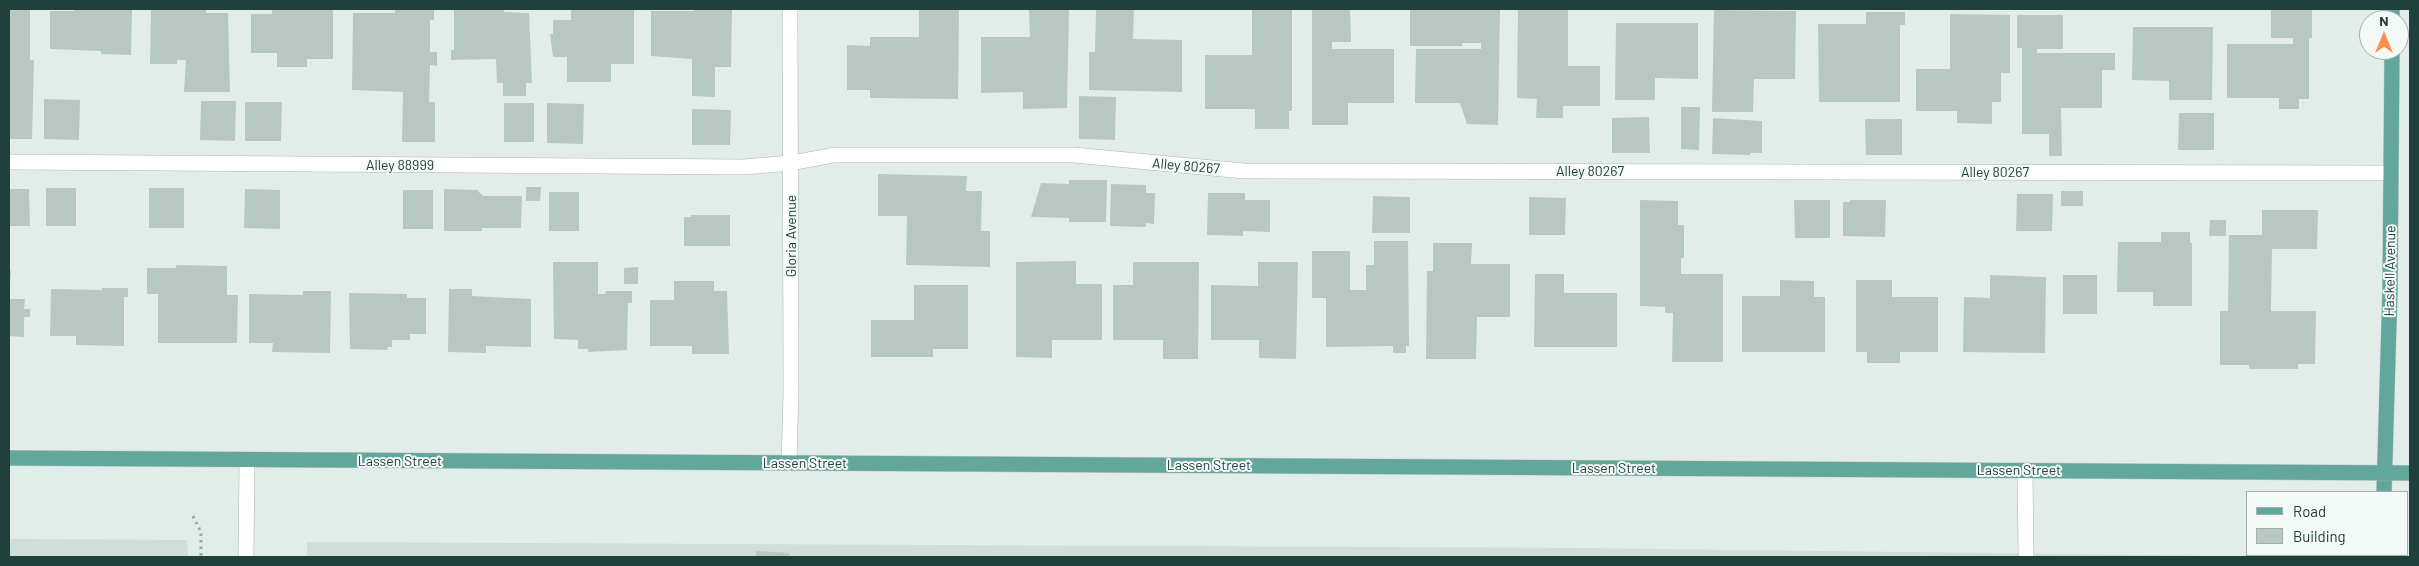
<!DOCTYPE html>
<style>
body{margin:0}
#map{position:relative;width:2419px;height:566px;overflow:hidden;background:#e2ede9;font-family:Barlow,sans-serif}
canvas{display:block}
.frame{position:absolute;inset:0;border:10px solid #20403b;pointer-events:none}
.legend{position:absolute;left:2246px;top:491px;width:162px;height:65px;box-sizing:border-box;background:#f3f9f7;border:1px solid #9fafac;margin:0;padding:6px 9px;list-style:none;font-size:15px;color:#20403b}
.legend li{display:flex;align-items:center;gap:10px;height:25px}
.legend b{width:25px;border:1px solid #9fafac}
.north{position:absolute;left:2359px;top:10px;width:50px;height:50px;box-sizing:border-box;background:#f3f9f7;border:1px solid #9fafac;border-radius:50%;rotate:0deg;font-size:14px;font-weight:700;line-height:20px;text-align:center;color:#20403b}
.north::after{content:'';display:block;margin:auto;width:18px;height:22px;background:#fd8e50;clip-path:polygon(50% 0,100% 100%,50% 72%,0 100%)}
</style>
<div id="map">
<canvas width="2419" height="566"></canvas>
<div class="frame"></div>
<ul class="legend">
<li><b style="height:6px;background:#63a69c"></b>Road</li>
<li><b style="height:14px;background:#b7c8c3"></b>Building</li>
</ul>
<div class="north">N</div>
</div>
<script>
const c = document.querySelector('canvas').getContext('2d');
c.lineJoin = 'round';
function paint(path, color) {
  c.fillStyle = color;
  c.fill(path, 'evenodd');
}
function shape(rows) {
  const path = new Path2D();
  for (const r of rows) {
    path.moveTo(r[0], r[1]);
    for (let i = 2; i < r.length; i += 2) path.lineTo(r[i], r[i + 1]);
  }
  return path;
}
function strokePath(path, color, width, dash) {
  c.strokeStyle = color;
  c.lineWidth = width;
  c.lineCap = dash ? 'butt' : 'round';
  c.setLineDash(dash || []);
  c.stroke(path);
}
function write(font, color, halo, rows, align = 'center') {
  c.font = font + ' Barlow,sans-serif';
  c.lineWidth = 4;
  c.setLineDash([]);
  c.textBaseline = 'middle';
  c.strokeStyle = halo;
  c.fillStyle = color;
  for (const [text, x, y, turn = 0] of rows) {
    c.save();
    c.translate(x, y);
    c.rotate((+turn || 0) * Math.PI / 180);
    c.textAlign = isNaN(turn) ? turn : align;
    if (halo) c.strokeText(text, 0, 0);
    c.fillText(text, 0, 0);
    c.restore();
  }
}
const built = shape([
 [9,539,187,540,188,557,9,557],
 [307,542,1583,548,2305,557,307,557]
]);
const building = shape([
 [9,9,30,9,30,60,34,60,32,139,9,139],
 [74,9,132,9,131,55,101,54,101,51,50,49,50,11,74,11],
 [151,9,206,9,206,13,228,13,230,92,184,92,186,60,177,60,177,64,150,64],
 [272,9,333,9,333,59,307,59,307,67,277,67,277,53,251,53,251,14,272,14],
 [395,9,434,9,434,20,430,20,430,52,437,52,437,66,430,65,429,102,435,102,435,142,402,142,403,92,352,90,353,13,395,13],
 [454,9,504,9,504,12,529,13,532,83,526,83,526,96,503,96,503,83,497,83,496,59,451,60,451,50,454,50],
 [571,9,634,9,634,64,611,64,611,82,567,82,567,57,553,57,550,34,553,34,553,20,571,20],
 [694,9,732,9,731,67,715,67,715,97,692,96,692,59,651,56,651,11,694,11],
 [919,9,959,9,958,99,870,98,870,90,847,90,847,45,870,46,870,37,919,37],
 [1029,9,1069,9,1067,108,1023,109,1023,92,981,93,981,37,1030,37],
 [1096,9,1134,9,1133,39,1182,40,1182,92,1089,90,1089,52,1095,52],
 [1252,9,1292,9,1292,111,1289,111,1289,129,1255,129,1255,109,1205,109,1205,55,1252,55],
 [1410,9,1500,10,1498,125,1467,124,1460,103,1415,103,1416,49,1481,49,1481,43,1462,43,1462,46,1410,46],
 [2271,9,2312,9,2312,38,2309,38,2309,99,2299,99,2299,109,2279,109,2279,98,2227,98,2227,44,2293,44,2293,38,2271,38],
 [1312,10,1350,10,1351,42,1332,42,1332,49,1394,49,1394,103,1348,103,1348,125,1312,125],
 [1518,10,1568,10,1568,66,1600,66,1600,106,1563,106,1563,118,1536,118,1537,99,1517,98],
 [1714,10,1796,11,1795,79,1754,79,1753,112,1712,112],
 [1866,12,1905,12,1905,25,1900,25,1900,102,1819,102,1818,24,1866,24],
 [1950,14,2010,15,2010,73,2001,73,2001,102,1992,102,1992,124,1957,123,1957,111,1916,111,1916,69,1950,69],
 [2017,15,2063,15,2063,49,2037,49,2037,53,2115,53,2115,70,2102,70,2102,108,2061,108,2062,156,2049,156,2049,134,2022,134,2022,48,2017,48],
 [1616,23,1698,23,1698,79,1655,78,1655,100,1615,100],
 [2133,27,2213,27,2212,100,2169,100,2169,81,2132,80],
 [1079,96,1116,97,1115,140,1079,139],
 [44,99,80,100,79,140,44,139],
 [201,101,236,101,235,141,200,140],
 [245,102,282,102,281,141,245,141],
 [504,103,534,103,534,142,504,142],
 [547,103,584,104,583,144,547,143],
 [1681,107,1700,107,1699,150,1681,149],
 [692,109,731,110,730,145,692,145],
 [2179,113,2214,113,2214,150,2178,150],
 [1649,117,1650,153,1612,153,1612,118],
 [1713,118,1762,121,1762,153,1750,153,1750,155,1712,154],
 [1865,119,1902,119,1902,155,1866,155],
 [878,174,967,176,966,191,982,191,981,231,990,231,990,267,906,265,907,216,878,216],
 [1069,180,1107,180,1106,222,1069,222,1069,218,1031,217,1041,183,1069,184],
 [1111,184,1146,185,1146,193,1155,193,1154,224,1146,223,1146,227,1110,226],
 [526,187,541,187,540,201,526,201],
 [46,188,76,188,76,226,46,226],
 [149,188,184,188,184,228,149,228],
 [9,189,29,189,30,226,9,226],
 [245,189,280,190,280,229,244,228],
 [444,189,477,190,483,196,522,196,521,228,482,228,482,231,444,231],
 [403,190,433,190,433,229,403,229],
 [2061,191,2083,191,2083,206,2061,206],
 [549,192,579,192,579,231,549,231],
 [1208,193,1245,193,1245,200,1270,200,1270,232,1243,231,1243,236,1207,235],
 [2017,194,2053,194,2052,231,2016,231],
 [1373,196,1410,197,1410,233,1372,233],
 [1529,197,1566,198,1565,235,1529,235],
 [1640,200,1678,201,1678,225,1684,225,1684,258,1681,258,1681,274,1723,274,1723,362,1672,362,1673,313,1665,313,1665,307,1640,306],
 [1794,200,1830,200,1830,238,1795,238],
 [1850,200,1886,200,1885,237,1843,236,1843,202,1850,202],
 [2262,210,2318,210,2317,249,2272,249,2271,311,2316,311,2315,364,2298,364,2298,369,2249,369,2249,365,2220,365,2220,311,2228,311,2229,235,2262,235],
 [691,215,730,215,730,246,684,246,684,217,691,217],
 [2210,220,2226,220,2226,236,2209,236],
 [2161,232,2190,232,2190,243,2192,243,2192,306,2153,306,2153,292,2117,292,2118,242,2161,242],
 [1374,241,1408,241,1409,346,1406,346,1406,353,1393,353,1393,346,1326,347,1326,298,1312,298,1312,251,1350,251,1350,290,1366,290,1366,265,1374,265],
 [1433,243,1472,243,1471,264,1510,264,1510,317,1477,317,1476,359,1426,359,1427,271,1433,271],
 [1076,261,1076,284,1102,284,1102,340,1052,340,1052,358,1016,357,1016,262],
 [553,262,598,262,598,294,605,294,606,291,632,291,632,303,628,303,627,350,588,352,588,349,578,349,578,340,554,339],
 [1133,262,1199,262,1198,359,1163,359,1163,340,1113,340,1113,285,1133,285],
 [1258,262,1298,262,1296,359,1259,358,1259,340,1211,340,1211,285,1258,286],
 [176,265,227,266,227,295,238,295,237,343,158,343,158,294,147,294,147,268,176,268],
 [638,267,638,284,624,284,624,268],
 [9,271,11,271,10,286,9,286],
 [1535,274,1564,274,1564,293,1617,293,1617,347,1534,347],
 [1990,275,2046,277,2045,353,1963,352,1964,297,1990,298],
 [2063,275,2097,275,2097,314,2063,314],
 [1780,280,1814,281,1814,297,1825,297,1825,352,1742,352,1742,296,1780,296],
 [1856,280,1892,280,1892,297,1938,297,1938,352,1900,352,1900,363,1867,363,1867,352,1856,352],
 [674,281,714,281,714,291,727,291,729,354,692,354,692,346,650,346,650,300,674,300],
 [914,285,968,285,968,349,933,349,933,357,871,357,871,320,914,320],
 [102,288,128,288,128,297,124,297,124,346,76,345,76,336,50,336,51,289,102,290],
 [449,289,472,289,472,296,531,299,531,347,486,346,486,353,448,352],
 [303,291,331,291,330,353,272,352,273,343,249,343,249,294,303,295],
 [349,293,407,294,407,298,426,298,426,334,410,334,410,340,392,340,392,347,388,347,387,350,350,349],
 [9,299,25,299,24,309,30,309,30,317,24,317,24,337,9,336],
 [756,551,789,553,789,557,756,557]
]);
const path = shape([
 [193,516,201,532,201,557]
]);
const minor = shape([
 [9,162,744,167,791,163,834,155,1074,155,1244,171,2391,173],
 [789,463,791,392,790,9],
 [2025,470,2026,557],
 [246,557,247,460]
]);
const major = shape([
 [2392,20,2392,9],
 [9,458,2410,473],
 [2384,492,2390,289,2392,50],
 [2384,557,2384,555]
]);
const streetNames = [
 ["Alley 88999",400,165],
 ["Alley 80267",1186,166,5],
 ["Alley 80267",1590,171],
 ["Alley 80267",1995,172],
 ["Gloria Avenue",791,236,-90],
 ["Haskell Avenue",2390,271,-89],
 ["Lassen Street",400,461],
 ["Lassen Street",805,463],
 ["Lassen Street",1209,465],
 ["Lassen Street",1614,468],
 ["Lassen Street",2019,470]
];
paint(built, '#d0ddd9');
paint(building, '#b7c8c3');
strokePath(minor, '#a4b6b1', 16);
strokePath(major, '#c1cac8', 16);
strokePath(path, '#80b4a9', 3, [2.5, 4]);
strokePath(minor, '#fff', 15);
strokePath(major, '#63a69c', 15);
write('14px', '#20403b', '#f3f9f7', streetNames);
</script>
